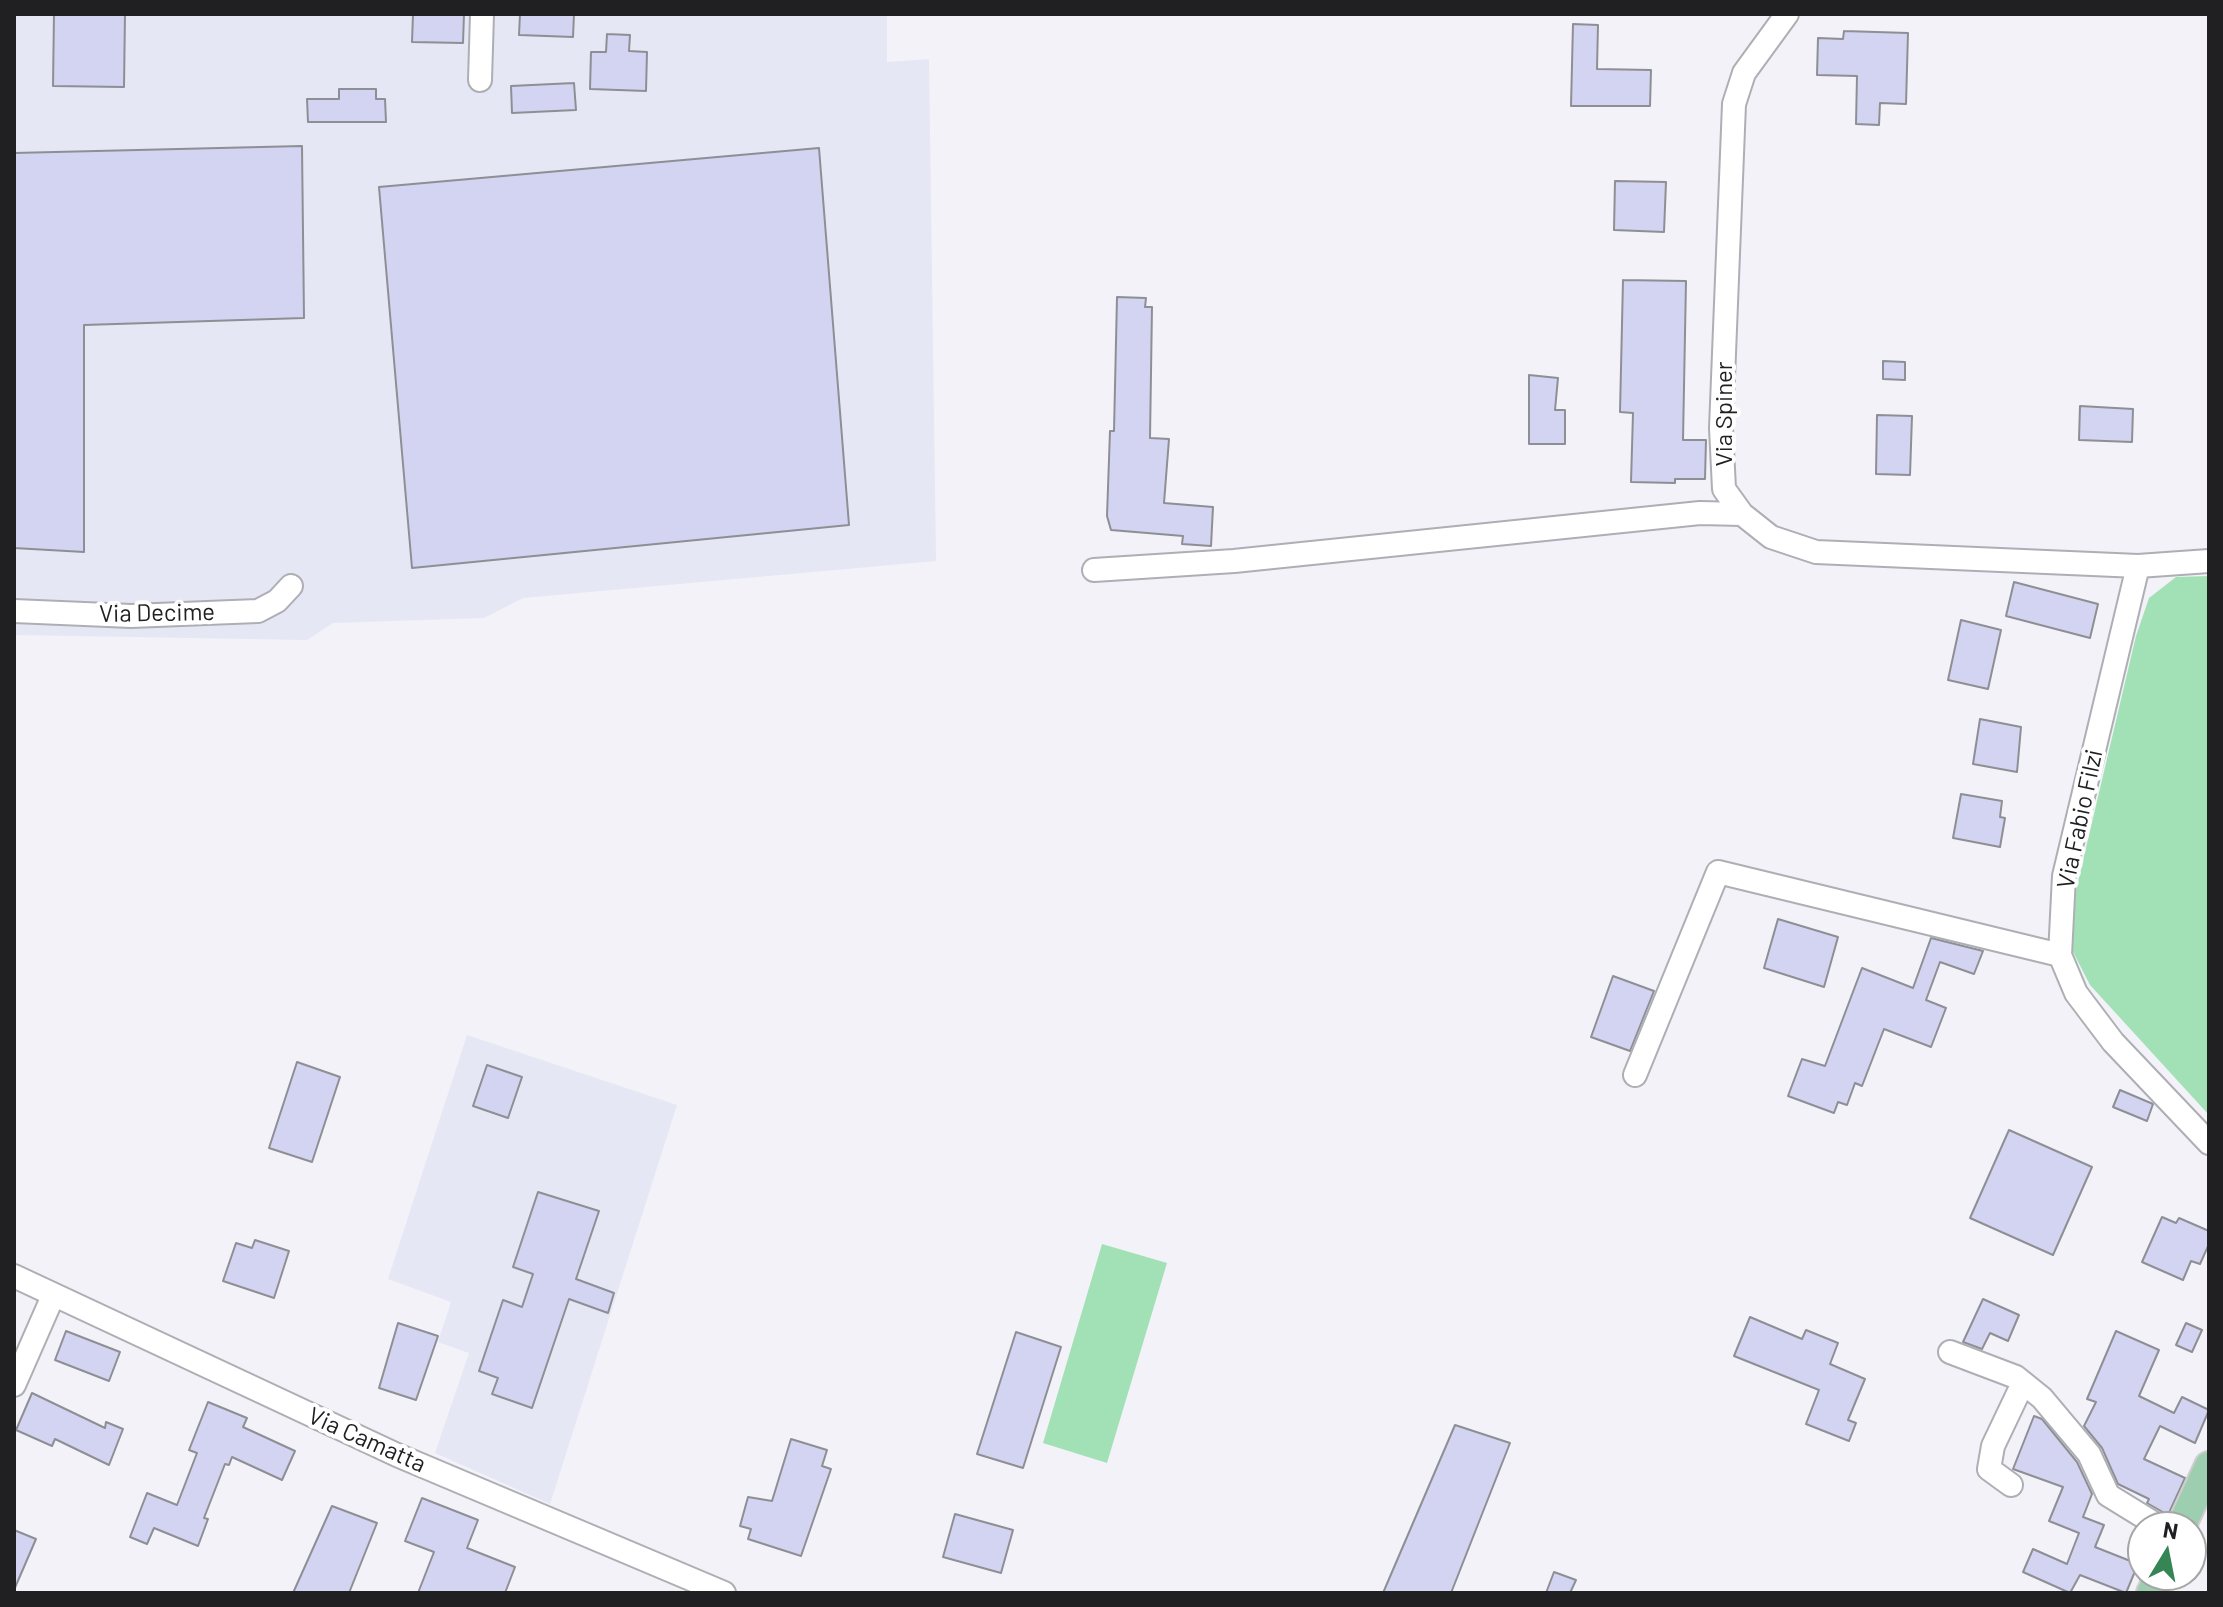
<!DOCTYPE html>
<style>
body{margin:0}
#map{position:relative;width:2223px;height:1607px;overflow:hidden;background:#f2f2f8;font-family:Barlow,sans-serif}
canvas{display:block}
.frame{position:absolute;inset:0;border:16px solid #202022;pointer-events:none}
.north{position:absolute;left:2127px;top:1511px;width:80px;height:80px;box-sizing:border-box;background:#fff;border:2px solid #a6a6a7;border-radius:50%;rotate:10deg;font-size:22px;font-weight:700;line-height:32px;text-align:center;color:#202022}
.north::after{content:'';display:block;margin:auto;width:28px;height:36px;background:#368555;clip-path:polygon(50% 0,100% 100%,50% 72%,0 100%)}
</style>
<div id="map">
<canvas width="2223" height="1607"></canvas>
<div class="frame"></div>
<div class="north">N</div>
</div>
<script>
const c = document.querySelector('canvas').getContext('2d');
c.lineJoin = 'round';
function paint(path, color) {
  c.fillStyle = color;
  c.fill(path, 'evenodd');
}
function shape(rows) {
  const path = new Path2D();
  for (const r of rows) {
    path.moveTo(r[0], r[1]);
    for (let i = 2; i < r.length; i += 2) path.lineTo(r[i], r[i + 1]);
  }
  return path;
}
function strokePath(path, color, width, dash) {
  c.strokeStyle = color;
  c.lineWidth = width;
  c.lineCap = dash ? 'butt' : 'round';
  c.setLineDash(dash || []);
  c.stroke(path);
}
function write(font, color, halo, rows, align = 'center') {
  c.font = font + ' Barlow,sans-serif';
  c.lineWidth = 8;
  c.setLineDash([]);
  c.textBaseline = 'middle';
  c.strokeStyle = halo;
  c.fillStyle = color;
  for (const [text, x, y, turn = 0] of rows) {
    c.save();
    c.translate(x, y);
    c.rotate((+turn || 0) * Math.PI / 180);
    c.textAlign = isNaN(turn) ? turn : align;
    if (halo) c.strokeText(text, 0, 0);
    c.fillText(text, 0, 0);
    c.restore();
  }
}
const built = shape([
 [14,14,887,14,887,62,929,59,936,561,523,598,484,618,333,623,307,640,14,635],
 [467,1035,677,1105,550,1504,435,1453,469,1353,438,1342,451,1302,388,1279]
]);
const green = shape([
 [2209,576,2209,1115,2090,985,2071,948,2076,890,2136,636,2149,598,2176,577],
 [1102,1244,1167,1263,1107,1463,1043,1443]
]);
const building = shape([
 [54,14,125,14,124,87,53,86,54,14],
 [413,14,464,14,463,43,412,42,413,14],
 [520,14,574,14,573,37,519,35,520,14],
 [1573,24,1598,25,1597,69,1651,70,1650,106,1571,106,1573,24],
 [1844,31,1908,33,1906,104,1880,103,1879,125,1856,124,1857,76,1817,75,1818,38,1843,39,1844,31],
 [607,34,630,35,629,51,647,52,646,91,590,89,591,52,606,52,607,34],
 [574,83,576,110,512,113,511,86,574,83],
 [339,89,376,89,376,99,385,99,386,122,308,122,307,99,339,99,339,89],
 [302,146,304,318,84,325,84,552,14,548,14,153,302,146],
 [819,148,849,525,412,568,379,187,819,148],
 [1615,181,1666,182,1664,232,1614,230,1615,181],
 [1623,280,1686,281,1683,440,1706,440,1705,479,1675,479,1675,483,1631,482,1633,413,1620,412,1623,280],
 [1117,297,1146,298,1145,307,1152,307,1150,438,1169,439,1164,503,1213,507,1211,546,1182,544,1183,536,1111,530,1107,516,1110,431,1114,431,1117,297],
 [1883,361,1905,362,1905,380,1883,379,1883,361],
 [1529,375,1558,378,1555,410,1565,410,1565,444,1529,444,1529,375],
 [2080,406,2133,409,2132,442,2079,440,2080,406],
 [1877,415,1912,416,1910,475,1876,474,1877,415],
 [2014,582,2098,604,2090,638,2006,616,2014,582],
 [1961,620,2001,630,1988,689,1948,680,1961,620],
 [1980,719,2021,727,2017,772,1973,764,1980,719],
 [1961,794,2002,801,2000,817,2005,818,2000,847,1953,838,1961,794],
 [1778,919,1838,937,1824,987,1764,968,1778,919],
 [1931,938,1983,951,1974,974,1940,962,1926,1000,1946,1008,1931,1047,1884,1029,1862,1086,1855,1083,1847,1105,1838,1102,1834,1113,1788,1096,1802,1059,1825,1066,1862,968,1913,988,1931,938],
 [1613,976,1654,991,1630,1051,1591,1037,1613,976],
 [297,1062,340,1077,312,1162,269,1148,297,1062],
 [487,1065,522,1077,508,1118,473,1106,487,1065],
 [2120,1090,2153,1104,2147,1121,2113,1107,2120,1090],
 [2009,1130,2092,1167,2053,1255,1970,1218,2009,1130],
 [538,1192,599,1211,576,1279,614,1293,608,1313,569,1299,532,1408,492,1394,498,1378,479,1371,503,1300,522,1307,533,1274,513,1267,538,1192],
 [2162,1217,2176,1223,2179,1218,2209,1231,2209,1244,2200,1264,2191,1261,2183,1280,2142,1262,2162,1217],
 [255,1240,289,1251,274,1298,223,1281,236,1243,252,1248,255,1240],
 [1983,1299,2019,1315,2008,1341,1990,1333,1982,1349,1963,1342,1983,1299],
 [1750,1317,1802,1339,1806,1330,1838,1343,1830,1364,1865,1379,1848,1420,1856,1423,1849,1441,1806,1424,1819,1390,1734,1356,1750,1317],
 [398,1323,438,1336,416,1400,379,1388,398,1323],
 [2186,1323,2202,1330,2192,1352,2176,1345,2186,1323],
 [66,1331,120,1352,109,1381,55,1360,66,1331],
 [2116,1331,2159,1350,2139,1396,2174,1413,2182,1397,2209,1410,2195,1443,2160,1426,2144,1459,2185,1478,2168,1515,2147,1503,2149,1499,2118,1484,2102,1448,2084,1426,2096,1402,2087,1399,2116,1331],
 [1016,1332,1061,1347,1023,1468,977,1454,1016,1332],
 [32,1393,105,1428,106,1422,123,1429,109,1465,55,1439,52,1446,16,1430,32,1393],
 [208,1402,247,1418,243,1427,295,1451,282,1480,232,1457,229,1465,225,1464,204,1518,208,1519,198,1546,154,1528,147,1544,130,1537,147,1493,177,1505,197,1453,189,1450,208,1402],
 [2034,1416,2042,1419,2077,1462,2092,1494,2083,1517,2104,1525,2095,1547,2138,1564,2126,1593,2080,1575,2070,1593,2023,1572,2033,1549,2067,1564,2079,1533,2049,1521,2063,1487,2013,1469,2034,1416],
 [1455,1425,1510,1443,1451,1593,1383,1593,1455,1425],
 [791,1439,827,1450,822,1466,831,1469,801,1556,748,1539,751,1529,740,1526,748,1497,772,1501,791,1439],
 [422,1498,478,1520,467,1548,515,1567,505,1593,418,1593,434,1552,405,1541,422,1498],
 [332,1506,377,1523,349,1593,293,1593,332,1506],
 [955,1514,1013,1530,1001,1573,943,1557,955,1514],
 [14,1530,36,1539,14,1590,14,1530],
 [1554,1572,1576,1580,1570,1593,1546,1593,1554,1572]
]);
const minor = shape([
 [1787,14,1744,73,1734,104,1721,428,1724,489,1742,514,1771,537,1816,552,2138,566,2209,561],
 [480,80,482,14],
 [2138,566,2064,876,2060,955,2076,993,2113,1042,2209,1143],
 [1094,570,1234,561,1700,513,1742,514],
 [14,611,131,616,258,611,277,601,291,586],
 [1635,1075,1718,872,2060,955],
 [14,1276,397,1455,724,1593],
 [1950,1352,2016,1377,2042,1398,2089,1454,2108,1495,2160,1527],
 [14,1385,53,1296],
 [2011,1485,1989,1469,1993,1446,2023,1383]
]);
const major = shape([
 [2181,1527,2209,1466],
 [2151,1593,2160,1575]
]);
const streetNames = [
 ["Via Spiner",1724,414,-90],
 ["Via Decime",157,613,-1],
 ["Via Fabio Filzi",2080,819,-78],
 ["Via Camatta",367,1440,24]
];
paint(built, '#e6e7f4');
paint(green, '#a2e1b6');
paint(building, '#d3d4f2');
strokePath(building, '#8e8f94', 2);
strokePath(minor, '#aeafb4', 26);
strokePath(major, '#cecece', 32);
strokePath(minor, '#fff', 22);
strokePath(major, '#9dceaf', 28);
write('24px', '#202022', '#fff', streetNames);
</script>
